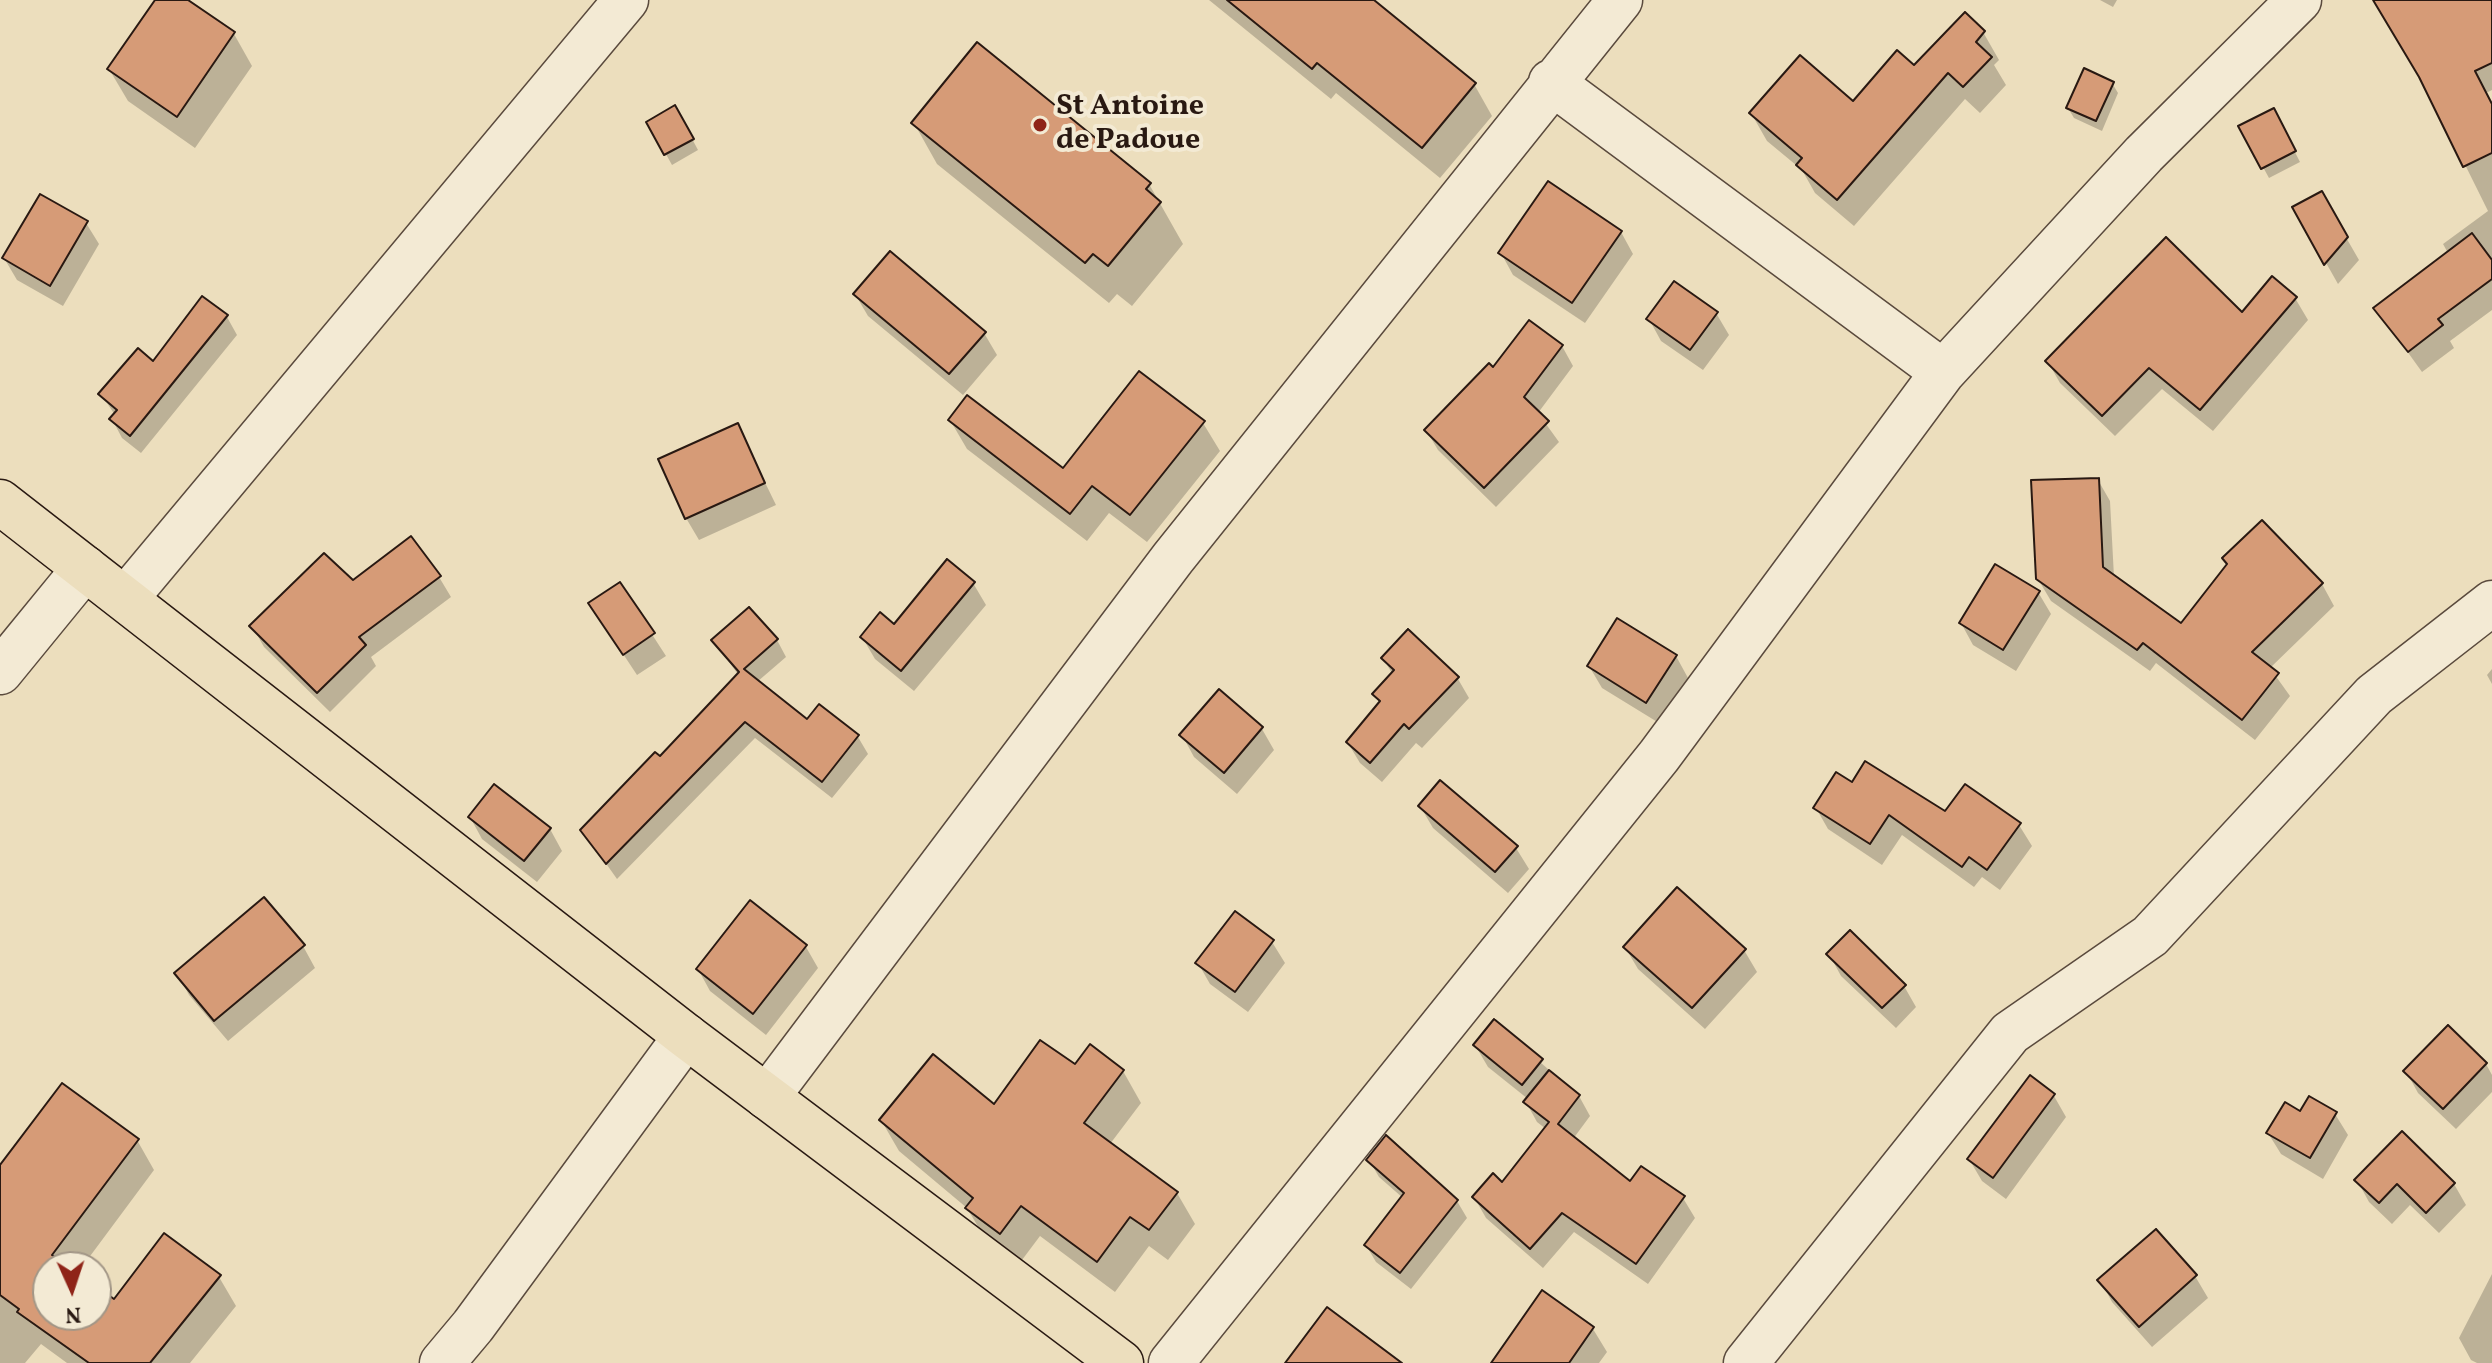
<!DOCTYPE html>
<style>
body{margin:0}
#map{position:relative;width:2492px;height:1363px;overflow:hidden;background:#ecdebd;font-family:Vollkorn,serif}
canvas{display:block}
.north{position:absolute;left:32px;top:1251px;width:80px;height:80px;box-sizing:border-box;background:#f3ead4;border:2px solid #a29686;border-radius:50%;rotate:177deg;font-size:22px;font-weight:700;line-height:32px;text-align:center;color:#291912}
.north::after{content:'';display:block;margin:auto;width:28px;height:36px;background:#8f2418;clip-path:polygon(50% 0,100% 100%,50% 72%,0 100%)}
</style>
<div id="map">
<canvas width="2492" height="1363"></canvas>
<div class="north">N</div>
</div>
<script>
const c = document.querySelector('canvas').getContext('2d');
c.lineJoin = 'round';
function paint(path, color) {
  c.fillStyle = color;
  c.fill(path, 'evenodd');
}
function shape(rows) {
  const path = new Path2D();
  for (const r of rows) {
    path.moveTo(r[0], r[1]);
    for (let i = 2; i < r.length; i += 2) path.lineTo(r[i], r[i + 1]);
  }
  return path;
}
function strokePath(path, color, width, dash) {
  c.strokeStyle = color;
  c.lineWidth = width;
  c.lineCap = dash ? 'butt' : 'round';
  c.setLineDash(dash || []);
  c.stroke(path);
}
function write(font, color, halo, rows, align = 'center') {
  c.font = font + ' Vollkorn,serif';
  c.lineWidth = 8;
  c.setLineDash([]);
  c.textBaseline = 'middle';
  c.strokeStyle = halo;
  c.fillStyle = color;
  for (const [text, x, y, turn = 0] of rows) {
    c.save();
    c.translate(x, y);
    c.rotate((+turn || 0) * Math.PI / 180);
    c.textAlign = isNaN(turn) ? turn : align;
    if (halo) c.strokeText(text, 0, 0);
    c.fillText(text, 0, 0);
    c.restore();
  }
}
const shadow = shape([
 [157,0,184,0,234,34,252,66,195,148,128,101,109,69],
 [1209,0,1361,0,1474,84,1492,116,1440,178,1336,93,1331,99],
 [2100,0,2117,0,2113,7],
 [2375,0,2492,0,2492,90,2486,93,2492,105,2492,310,2450,341,2454,348,2422,372,2376,308,2448,253,2443,244,2488,211,2423,80],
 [1983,32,1999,60,1994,65,2006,85,1980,113,1965,99,1854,226,1815,193,1802,170,1767,141,1751,113,1853,103],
 [2112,83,2118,93,2102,131,2074,118,2068,108],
 [675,107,698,150,672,165,648,122],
 [2279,121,2300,162,2269,178,2241,127],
 [914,123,1149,184,1183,244,1132,306,1117,294,1109,303,937,164],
 [2321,194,2359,260,2338,284,2295,208],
 [86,223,99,244,63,306,17,280,4,258],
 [1621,232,1633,254,1585,323,1513,275,1501,253],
 [855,294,984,333,997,355,963,395,868,316],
 [2295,298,2308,320,2213,431,2162,389,2115,436,2060,383,2048,362,2242,315],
 [202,299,227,317,237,335,141,453,122,438,112,419,115,415,101,394,154,363],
 [1716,313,1729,335,1703,370,1661,341,1649,319],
 [1562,346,1573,366,1538,413,1559,442,1496,507,1438,450,1426,430,1493,370],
 [950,420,1063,471,1203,423,1220,451,1147,542,1109,513,1087,541,967,449],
 [737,425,776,505,699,540,686,518],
 [2098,480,2110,501,2114,577,2181,625,2322,584,2334,606,2270,668,2290,696,2255,740,2156,663,2150,671,2051,601,2038,579],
 [439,577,451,597,371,657,376,666,330,712,264,647,252,626,352,583],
 [973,583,986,605,914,691,875,659,862,637,894,626],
 [620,585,666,656,637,675,590,604],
 [2038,592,2051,614,2016,671,1973,645,1961,623],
 [1408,632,1458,679,1469,698,1422,748,1416,743,1382,782,1360,763,1348,743,1380,704,1374,694,1393,675,1383,658],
 [714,640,777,640,786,657,757,682,808,722,820,707,858,737,868,754,832,798,755,738,617,879,583,831,660,759,739,676],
 [1676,656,1688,678,1659,723,1602,688,1589,666],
 [2492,669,2492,684,2487,675],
 [1220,692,1262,729,1274,750,1237,794,1194,757,1182,735],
 [1852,785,1946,814,2019,825,2032,846,2000,890,1982,877,1974,887,1902,835,1882,865,1828,829,1816,808],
 [1420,806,1516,848,1529,869,1508,893,1433,828],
 [470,817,550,829,562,851,537,882,482,839],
 [750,903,806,947,818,968,766,1035,710,991,698,969],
 [1272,942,1285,963,1248,1012,1210,984,1198,963],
 [303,946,315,968,228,1041,189,995,177,973],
 [1625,947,1744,950,1757,972,1705,1029,1638,969],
 [1829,954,1904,986,1916,1007,1896,1028,1841,976],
 [1494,1022,1579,1096,1590,1116,1573,1139,1631,1184,1683,1198,1695,1218,1648,1284,1574,1232,1543,1268,1486,1218,1474,1197,1503,1184,1546,1129,1537,1122,1526,1102,1528,1099,1488,1067,1475,1045],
 [2486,1064,2492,1075,2492,1092,2456,1129,2418,1093,2406,1071],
 [1075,1067,1123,1071,1141,1103,1110,1144,1177,1193,1195,1224,1168,1260,1149,1246,1115,1292,1040,1236,1019,1264,986,1240,967,1208,899,1151,881,1120,994,1106],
 [2054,1096,2066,1117,2006,1199,1982,1181,1969,1159],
 [2335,1114,2348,1135,2323,1179,2281,1154,2268,1133],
 [137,1140,154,1170,82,1267,48,1267,48,1315,96,1315,96,1288,115,1302,219,1277,236,1306,190,1363,67,1363,41,1344,25,1363,0,1363,0,1169],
 [1369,1160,1457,1201,1467,1218,1411,1289,1376,1262,1366,1245,1403,1198,1379,1177],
 [2357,1180,2454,1184,2466,1205,2439,1233,2410,1205,2392,1224,2369,1202],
 [2492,1274,2492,1363,2477,1363,2471,1360,2459,1338],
 [2195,1276,2208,1298,2152,1347,2112,1302,2100,1280],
 [1542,1293,1593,1329,1607,1352,1599,1363,1493,1363]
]);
const building = shape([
 [155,0,188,0,235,32,177,117,107,69,155,0],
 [1227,0,1374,0,1476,83,1422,148,1317,63,1312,69,1227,0],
 [2373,0,2492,0,2492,63,2475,71,2492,104,2492,153,2463,167,2419,77,2373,0],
 [1965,12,1985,31,1976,42,1992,57,1963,87,1948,73,1837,200,1796,165,1802,158,1749,113,1800,55,1853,101,1897,50,1914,65,1965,12],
 [977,42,1151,183,1146,189,1161,202,1108,266,1093,254,1085,263,911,123,977,42],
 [2084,68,2114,82,2096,121,2066,108,2084,68],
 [675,105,694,139,664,155,646,122,675,105],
 [2274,108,2296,151,2261,169,2238,126,2274,108],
 [1548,181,1622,231,1572,303,1498,253,1548,181],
 [2322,191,2348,237,2324,265,2292,207,2322,191],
 [40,194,88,221,50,286,2,258,40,194],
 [2472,233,2492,260,2492,279,2438,319,2443,325,2408,352,2373,308,2472,233],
 [2166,237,2242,312,2272,276,2297,297,2200,410,2149,368,2102,416,2045,361,2166,237],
 [890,251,986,332,949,374,853,294,890,251],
 [1674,281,1718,312,1690,350,1646,319,1674,281],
 [202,296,228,315,130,436,109,419,117,410,98,394,138,348,153,361,202,296],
 [1529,320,1563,345,1524,397,1549,421,1484,488,1424,430,1489,363,1493,367,1529,320],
 [1139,371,1205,421,1130,515,1092,486,1070,514,948,420,967,395,1063,468,1139,371],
 [738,423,765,483,685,519,658,459,738,423],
 [2099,478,2103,567,2181,623,2227,564,2222,558,2262,520,2323,583,2252,652,2279,673,2242,720,2143,643,2137,650,2036,579,2031,480,2099,478],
 [411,536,441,576,359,637,366,645,317,693,249,626,324,553,353,580,411,536],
 [947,559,975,582,901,671,860,637,880,612,894,624,947,559],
 [1995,564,2040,591,2003,650,1959,623,1995,564],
 [620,582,655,633,623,655,588,603,620,582],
 [749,607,778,639,744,669,807,719,819,704,859,735,822,782,745,722,606,864,580,830,655,752,660,756,739,672,711,640,749,607],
 [1617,618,1677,655,1646,703,1587,666,1617,618],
 [1408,629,1459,677,1409,729,1404,724,1370,763,1346,742,1380,701,1372,694,1394,670,1381,658,1408,629],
 [1219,689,1263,727,1224,773,1179,735,1219,689],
 [1865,761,1945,811,1965,784,2021,823,1987,870,1969,857,1962,867,1889,815,1870,844,1813,808,1836,772,1852,782,1865,761],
 [1440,780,1518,846,1495,872,1418,806,1440,780],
 [494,784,551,828,524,861,468,817,494,784],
 [1677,887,1746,949,1692,1008,1623,947,1677,887],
 [264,897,305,945,214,1021,174,973,264,897],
 [750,900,807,945,753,1014,696,969,750,900],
 [1235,911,1274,940,1235,992,1195,963,1235,911],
 [1850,930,1906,985,1882,1008,1826,954,1850,930],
 [1494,1019,1543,1059,1522,1085,1473,1045,1494,1019],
 [2448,1025,2487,1063,2443,1109,2403,1071,2448,1025],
 [1040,1040,1075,1064,1090,1044,1124,1070,1084,1123,1178,1192,1149,1230,1130,1217,1097,1262,1021,1206,1000,1234,965,1208,973,1198,879,1120,933,1054,994,1104,1040,1040],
 [1549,1070,1580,1095,1558,1124,1630,1181,1641,1166,1685,1196,1636,1264,1562,1213,1530,1249,1472,1197,1493,1173,1502,1182,1549,1122,1523,1102,1549,1070],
 [2030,1075,2055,1094,1993,1178,1967,1159,2030,1075],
 [62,1083,139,1139,52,1255,69,1267,48,1267,48,1315,96,1315,96,1286,114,1299,164,1233,221,1275,150,1363,89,1363,17,1312,19,1309,0,1295,0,1165,62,1083],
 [2309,1096,2337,1112,2310,1158,2266,1133,2285,1102,2300,1111,2309,1096],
 [2402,1131,2455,1183,2426,1213,2397,1184,2379,1203,2354,1180,2402,1131],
 [1386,1135,1458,1200,1400,1273,1364,1245,1404,1193,1366,1160,1386,1135],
 [2156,1229,2197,1275,2139,1327,2097,1280,2156,1229],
 [1542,1290,1594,1327,1569,1363,1491,1363,1542,1290],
 [1327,1307,1402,1363,1285,1363,1327,1307]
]);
const minor = shape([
 [1551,82,1943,372],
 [126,598,626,0],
 [0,672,85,568],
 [767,1097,1173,558,1620,0],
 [442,1363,473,1326,686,1036],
 [1171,1363,1659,756,1943,372,2144,154,2299,0],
 [1746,1363,2010,1033,2150,936,2374,695,2492,603]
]);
const major = shape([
 [0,502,686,1036,1121,1363]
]);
const markers = [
 [1040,125,8,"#8f2418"]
];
const poiNames = [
 ["St Antoine",1056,108],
 ["de Padoue",1056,142]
];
paint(shadow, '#0003');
paint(building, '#d69b77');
strokePath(building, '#291912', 2);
strokePath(minor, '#5a4a3d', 47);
strokePath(major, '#291912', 47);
strokePath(minor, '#f3ead4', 44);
strokePath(major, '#ecdebd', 44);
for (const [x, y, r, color] of markers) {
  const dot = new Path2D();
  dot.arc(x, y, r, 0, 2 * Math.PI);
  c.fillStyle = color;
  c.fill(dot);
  strokePath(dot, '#f3ead4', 3);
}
write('bold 30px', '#291912', '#f3ead4', poiNames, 'left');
</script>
